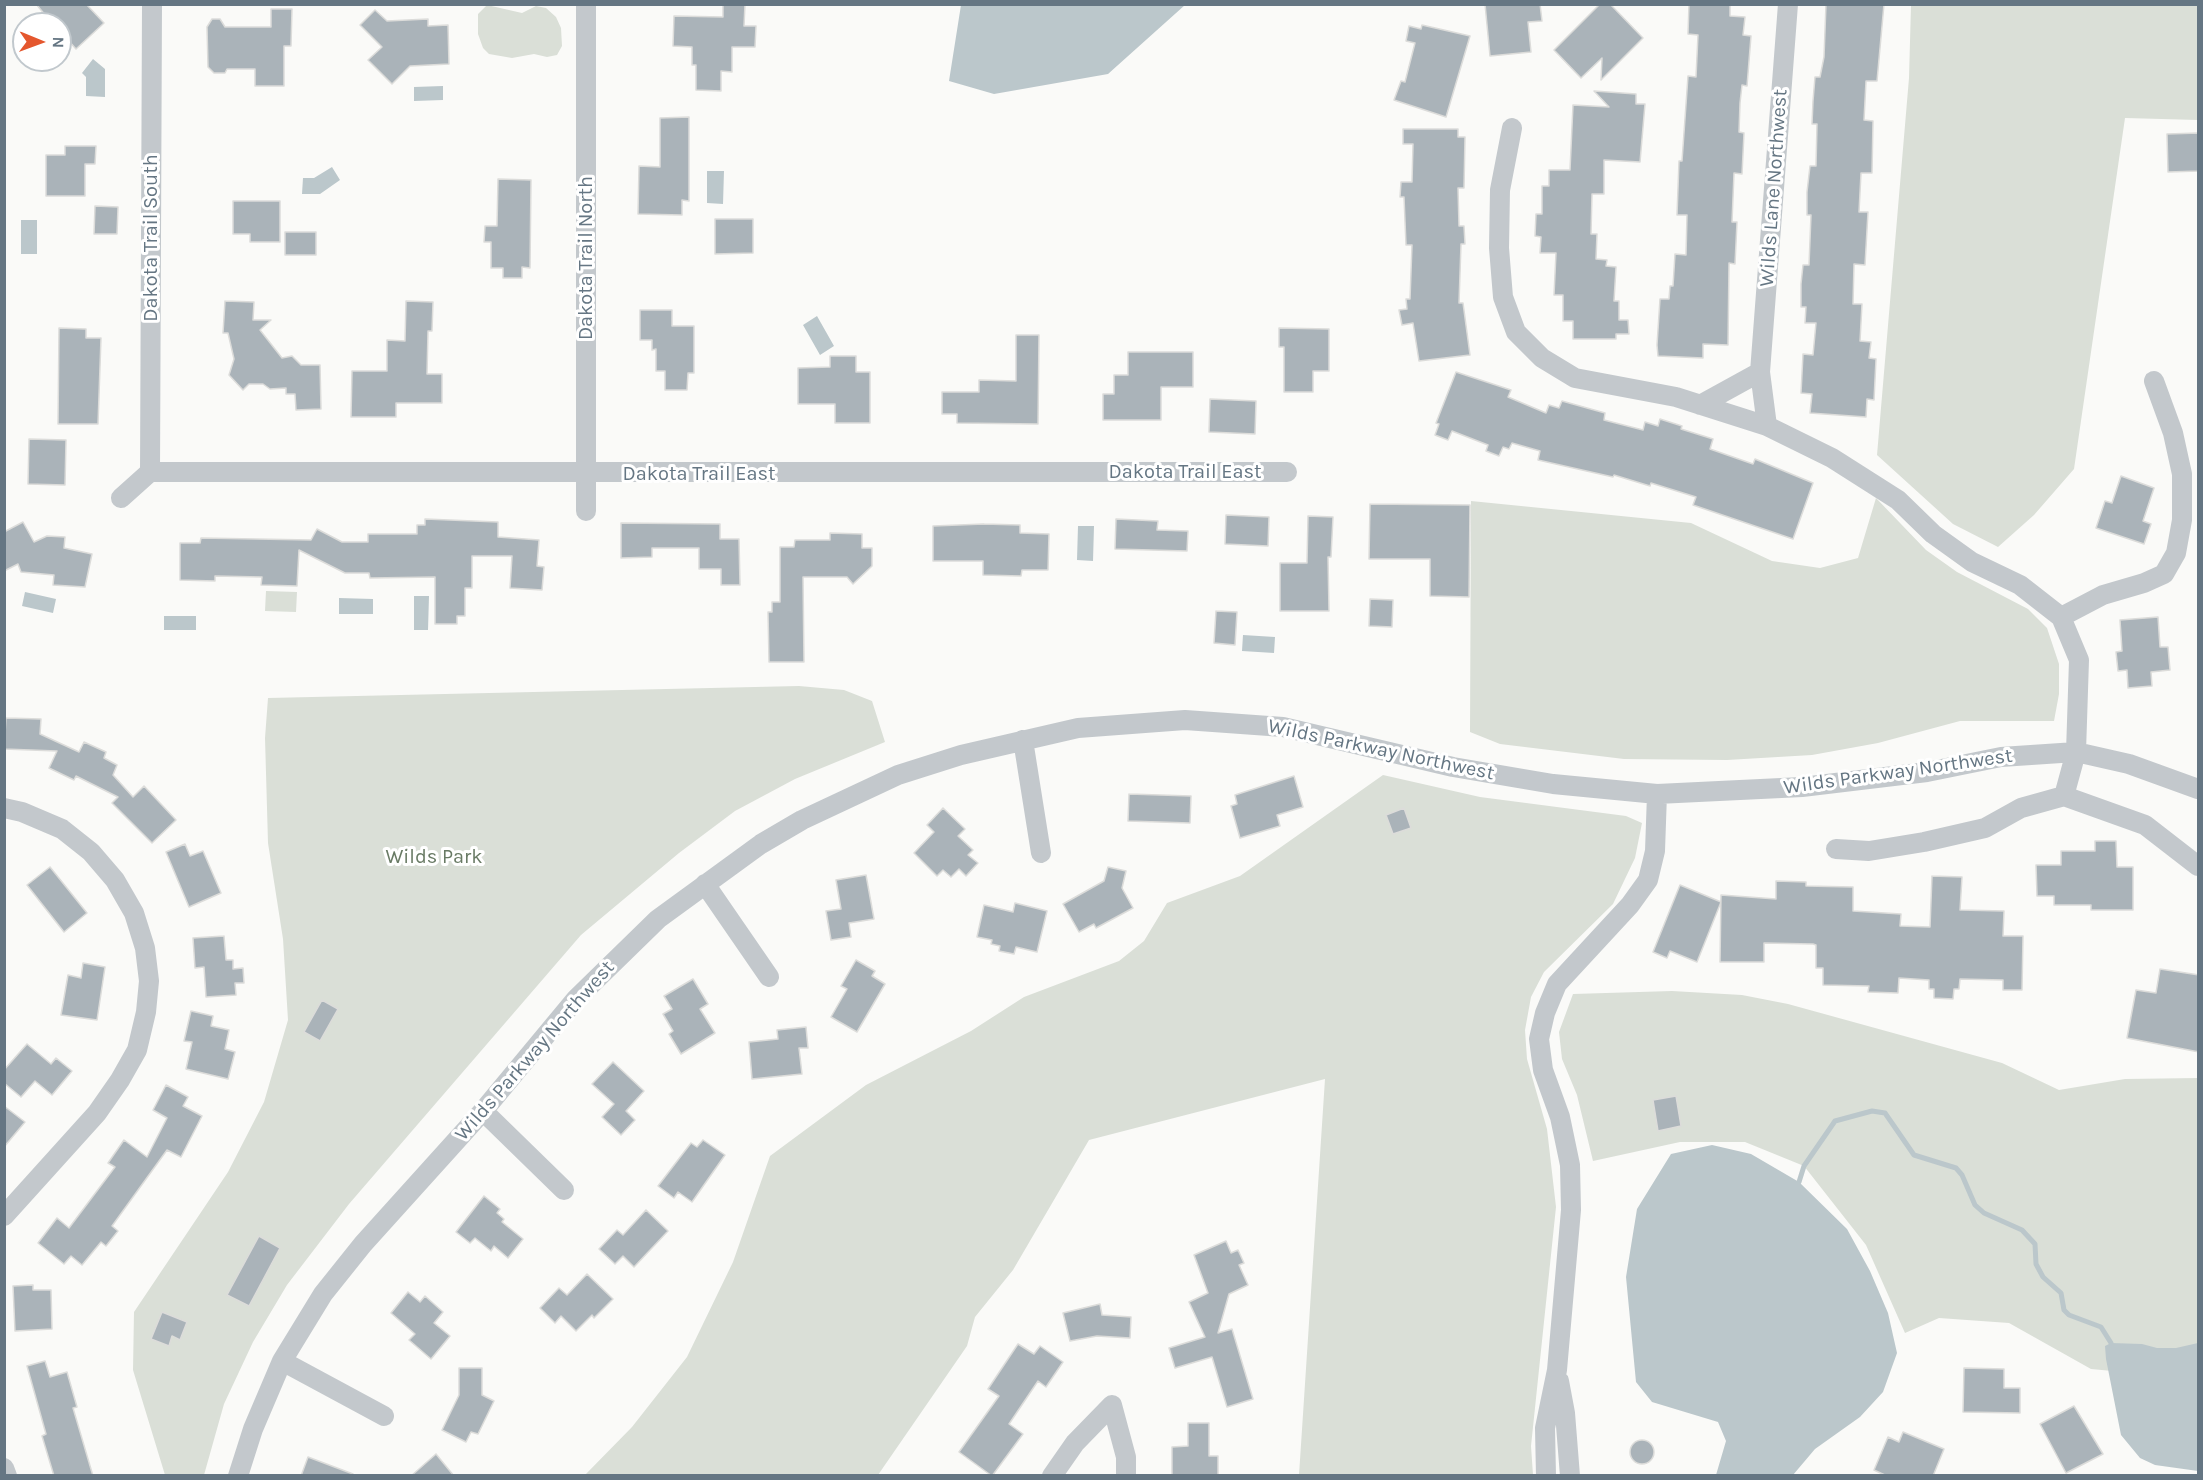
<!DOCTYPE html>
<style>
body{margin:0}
#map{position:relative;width:2203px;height:1480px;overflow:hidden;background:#fafaf8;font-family:Karla,sans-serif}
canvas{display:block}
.frame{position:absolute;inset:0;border:6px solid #657683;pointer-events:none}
.north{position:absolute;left:12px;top:12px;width:60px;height:60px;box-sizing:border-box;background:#fff;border:2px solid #c1c8cd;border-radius:50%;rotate:91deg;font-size:16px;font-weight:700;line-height:24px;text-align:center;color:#657683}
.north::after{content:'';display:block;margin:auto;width:21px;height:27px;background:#e4572e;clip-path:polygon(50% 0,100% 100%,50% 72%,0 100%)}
</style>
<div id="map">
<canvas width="2203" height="1480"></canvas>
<div class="frame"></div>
<div class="north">N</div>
</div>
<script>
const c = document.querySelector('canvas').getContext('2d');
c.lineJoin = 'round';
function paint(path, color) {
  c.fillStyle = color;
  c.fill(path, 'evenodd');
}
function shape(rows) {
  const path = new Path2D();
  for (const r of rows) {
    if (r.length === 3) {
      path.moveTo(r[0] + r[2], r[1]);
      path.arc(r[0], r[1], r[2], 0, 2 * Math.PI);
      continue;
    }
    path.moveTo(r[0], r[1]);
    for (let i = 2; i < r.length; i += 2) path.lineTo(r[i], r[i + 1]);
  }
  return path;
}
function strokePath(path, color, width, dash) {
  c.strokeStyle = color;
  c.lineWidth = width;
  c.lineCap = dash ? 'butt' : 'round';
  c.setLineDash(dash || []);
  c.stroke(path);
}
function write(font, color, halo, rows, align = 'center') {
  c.font = font + ' Karla,sans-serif';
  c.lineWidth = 6;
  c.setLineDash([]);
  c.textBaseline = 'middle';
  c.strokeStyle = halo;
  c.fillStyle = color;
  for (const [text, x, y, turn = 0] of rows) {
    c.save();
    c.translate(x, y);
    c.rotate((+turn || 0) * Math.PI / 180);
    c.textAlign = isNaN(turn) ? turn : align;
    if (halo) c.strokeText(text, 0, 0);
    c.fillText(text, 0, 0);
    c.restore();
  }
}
const green = shape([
 [487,5,522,13,536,6,546,8,556,17,561,28,562,46,557,55,547,57,534,54,512,58,489,54,483,48,478,34,478,14],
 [1911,5,2198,5,2198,120,2125,118,2074,469,2034,515,1998,547,1953,524,1877,455,1909,78],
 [1876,498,1926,550,1957,572,2028,609,2047,628,2059,664,2059,694,2054,721,1960,721,1878,743,1812,755,1727,760,1624,759,1500,744,1470,732,1471,501,1691,523,1772,561,1820,568,1858,558],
 [266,591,297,592,296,612,265,611],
 [799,686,844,690,872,701,885,742,795,779,735,811,679,853,581,935,349,1204,287,1285,253,1342,224,1404,204,1475,165,1475,133,1370,134,1312,228,1172,264,1102,288,1020,283,939,268,843,265,738,268,698],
 [1383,775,1480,797,1626,816,1642,823,1635,858,1613,904,1544,972,1531,997,1525,1030,1527,1059,1547,1129,1556,1207,1531,1446,1533,1475,1299,1475,1325,1079,1089,1140,1013,1270,975,1317,967,1346,878,1475,584,1476,632,1427,687,1357,733,1262,770,1156,866,1085,971,1031,1024,997,1119,961,1144,941,1167,903,1240,876],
 [1672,991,1742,995,1788,1004,2002,1063,2059,1090,2125,1079,2198,1078,2198,1379,2091,1369,2009,1323,1939,1318,1905,1333,1866,1245,1804,1166,1745,1142,1680,1142,1593,1161,1577,1095,1562,1059,1559,1032,1573,994]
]);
const water = shape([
 [961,5,961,4,1185,5,1108,74,994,94,949,81],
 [93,59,105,69,105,97,86,96,86,77,82,73],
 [443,86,443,100,414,101,414,87],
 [332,167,340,180,320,194,302,194,303,178,314,178],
 [707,171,724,171,723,204,707,203],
 [21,220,37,220,37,254,21,254],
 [817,316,834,346,820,355,803,325],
 [1078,526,1094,526,1093,561,1077,560],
 [25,592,56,599,53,613,22,606],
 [414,596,429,596,428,630,414,630],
 [339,598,373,599,373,614,339,614],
 [164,616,196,616,196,630,164,630],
 [1243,635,1275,637,1274,653,1242,651],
 [1712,1145,1751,1154,1799,1182,1847,1229,1870,1271,1888,1313,1897,1353,1883,1392,1860,1417,1815,1449,1793,1475,1716,1475,1726,1441,1718,1422,1652,1402,1636,1382,1626,1277,1637,1209,1671,1154],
 [2111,1343,2142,1344,2157,1348,2176,1348,2198,1343,2198,1471,2155,1465,2140,1458,2121,1435,2106,1359,2105,1346]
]);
const stream = shape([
 [1799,1182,1804,1166,1835,1121,1872,1111,1885,1113,1914,1155,1956,1168,1962,1175,1975,1205,1984,1213,2022,1230,2035,1244,2036,1264,2043,1277,2061,1293,2064,1310,2069,1315,2101,1327,2111,1343]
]);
const building = shape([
 [36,4,86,4,104,23,76,49,60,31,60,24,38,24,46,16,36,4],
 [723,4,745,4,744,26,756,26,755,47,732,47,732,72,721,71,721,91,696,90,696,65,692,65,692,47,673,46,674,16,723,17,723,4],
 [1485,4,1540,4,1542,21,1528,22,1531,52,1490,56,1485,4],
 [1600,4,1610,4,1643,38,1601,80,1602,58,1581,78,1554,50,1600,4],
 [1689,4,1730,4,1730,16,1745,17,1743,35,1751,36,1747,86,1742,85,1740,103,1739,132,1744,133,1742,174,1734,173,1732,222,1737,222,1735,264,1729,263,1728,345,1703,344,1703,358,1658,356,1657,345,1660,299,1669,299,1670,286,1673,286,1675,254,1686,255,1687,215,1677,215,1679,161,1682,161,1688,76,1696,77,1698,35,1688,34,1689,4],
 [1826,4,1884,4,1877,81,1866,81,1864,120,1873,121,1872,173,1861,173,1859,212,1868,212,1865,265,1854,264,1853,304,1862,304,1860,341,1871,342,1869,358,1876,359,1874,400,1867,399,1866,417,1810,413,1812,394,1801,393,1803,354,1813,355,1816,323,1805,323,1806,307,1801,307,1801,284,1803,265,1809,265,1811,215,1807,215,1807,192,1810,166,1816,166,1817,124,1812,124,1813,101,1815,77,1820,77,1824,57,1826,4],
 [271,9,292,9,291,46,284,46,284,86,255,86,255,69,227,69,225,73,214,73,208,67,207,27,212,19,220,19,225,27,271,27,271,9],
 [375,10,387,21,428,19,428,26,448,25,449,64,410,66,392,84,368,60,382,47,360,25,375,10],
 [1422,25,1470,36,1446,117,1394,100,1401,81,1405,82,1415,43,1406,41,1409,26,1421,29,1422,25],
 [1594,91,1636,94,1636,104,1645,104,1640,162,1604,160,1604,194,1592,194,1591,234,1597,234,1596,259,1607,260,1606,266,1616,267,1614,301,1619,301,1619,320,1628,320,1629,334,1616,334,1616,339,1573,339,1573,321,1563,321,1563,295,1554,295,1556,253,1540,253,1541,237,1535,236,1536,214,1542,214,1542,186,1549,186,1549,170,1570,170,1573,105,1609,107,1594,91],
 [689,117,689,201,682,200,682,215,638,214,639,166,660,167,660,118,689,117],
 [1403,129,1458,129,1458,137,1465,137,1464,188,1458,188,1459,226,1464,226,1465,244,1461,244,1459,303,1463,303,1470,355,1419,361,1413,323,1402,325,1399,310,1407,309,1406,299,1410,299,1412,245,1406,245,1404,197,1400,197,1401,182,1412,182,1413,144,1403,144,1403,129],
 [2199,133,2199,171,2168,172,2167,134,2199,133],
 [65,146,96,146,95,164,85,164,85,196,46,196,46,155,65,155,65,146],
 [498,179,531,180,530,268,522,267,522,278,503,278,503,268,491,268,491,242,484,242,485,226,497,226,498,179],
 [233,201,280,201,280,242,250,242,250,234,233,234,233,201],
 [95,206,118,207,117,234,94,234,95,206],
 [715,219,753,219,753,253,715,254,715,219],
 [285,232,316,232,316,255,285,255,285,232],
 [225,301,254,302,253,320,271,320,260,330,282,358,292,356,301,365,320,365,321,409,296,410,295,394,286,394,286,388,270,389,263,384,249,384,243,390,229,375,234,359,228,333,223,333,225,301],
 [406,301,433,302,432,331,428,331,427,374,442,374,442,403,396,403,396,417,351,417,352,371,387,371,387,340,405,341,406,301],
 [640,310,672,310,672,326,694,326,694,373,688,373,687,390,665,390,665,371,656,371,656,349,652,350,652,340,640,340,640,310],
 [59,328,86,329,86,338,101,338,98,424,58,424,59,328],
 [1279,328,1329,329,1329,371,1313,371,1313,392,1284,392,1284,347,1279,347,1279,328],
 [1016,335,1039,335,1038,424,957,423,957,414,942,414,942,392,979,392,979,380,1016,381,1016,335],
 [1128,352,1193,352,1193,387,1161,387,1161,420,1103,420,1103,394,1114,394,1114,375,1128,375,1128,352],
 [830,356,856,356,856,372,870,372,870,423,835,423,835,404,798,404,798,368,830,367,830,356],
 [1456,372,1511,390,1508,397,1546,413,1549,405,1559,408,1562,401,1605,413,1604,420,1643,430,1645,422,1658,426,1660,419,1682,426,1681,429,1713,439,1710,449,1753,464,1755,459,1813,483,1793,539,1693,505,1696,497,1651,483,1650,486,1614,475,1613,477,1538,460,1540,451,1512,443,1509,449,1503,447,1499,456,1486,451,1488,445,1452,431,1448,440,1435,435,1439,424,1436,423,1456,372],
 [1210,399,1256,401,1255,434,1209,432,1210,399],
 [29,439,66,440,65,485,28,484,29,439],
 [2121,476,2154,488,2143,521,2151,524,2144,544,2096,528,2105,501,2112,503,2121,476],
 [1370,504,1470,505,1469,597,1430,596,1430,559,1369,559,1370,504],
 [1226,515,1269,517,1268,546,1225,544,1226,515],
 [1308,516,1333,517,1331,557,1328,557,1329,611,1280,611,1280,563,1307,563,1308,516],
 [425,519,498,522,498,537,539,540,537,566,544,567,542,590,510,588,512,556,472,556,472,588,465,588,465,616,457,616,457,624,435,624,435,577,370,578,369,573,345,573,299,550,297,586,261,585,262,577,215,576,215,581,180,580,180,543,200,543,201,538,311,540,317,529,342,542,368,542,368,534,417,534,417,525,425,525,425,519],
 [1116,519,1158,521,1157,530,1188,531,1187,551,1115,549,1116,519],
 [23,522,34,542,47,536,65,537,64,548,92,554,85,587,53,585,54,575,21,572,18,564,4,571,4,532,23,522],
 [621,523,720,524,720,539,739,539,740,585,721,585,721,569,699,569,699,548,652,548,652,557,621,558,621,523],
 [984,524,1020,525,1020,533,1049,534,1048,570,1022,570,1021,576,983,575,983,561,933,561,933,526,984,524],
 [830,533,862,534,862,548,872,548,872,566,853,584,847,577,803,577,804,662,769,662,768,612,772,612,772,602,780,602,780,547,794,547,795,540,830,540,830,533],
 [1370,599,1393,600,1392,627,1369,626,1370,599],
 [1216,611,1237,612,1235,645,1214,643,1216,611],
 [2158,617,2160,647,2168,647,2170,670,2151,672,2152,686,2128,688,2127,670,2118,671,2116,652,2122,651,2120,620,2158,617],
 [6,718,41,719,40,734,79,752,84,742,106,752,104,758,117,765,113,775,133,797,144,786,176,820,152,843,112,803,118,797,76,776,74,780,49,768,57,751,4,749,6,718],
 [1294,776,1303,807,1277,815,1280,826,1240,838,1231,806,1237,804,1235,795,1294,776],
 [1129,794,1191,796,1190,823,1128,821,1129,794],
 [943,808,965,829,958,836,973,850,968,855,978,863,966,876,959,869,951,877,943,870,937,876,914,853,934,832,927,825,943,808],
 [1404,808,1411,828,1393,834,1386,815,1404,808],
 [2095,841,2116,841,2117,867,2133,867,2133,910,2091,910,2091,905,2054,905,2054,896,2037,896,2036,865,2061,865,2061,851,2095,851,2095,841],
 [185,844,190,856,203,851,221,893,189,907,166,852,185,844],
 [50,867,87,913,64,932,27,885,50,867],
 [1108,867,1126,871,1122,888,1133,908,1096,928,1094,924,1079,932,1063,904,1104,881,1108,867],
 [866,875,874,919,849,923,851,937,831,940,826,911,841,909,836,880,866,875],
 [1932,876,1962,877,1960,910,2004,911,2003,936,2023,936,2022,990,2003,990,2003,980,1960,979,1959,989,1954,989,1953,999,1934,998,1934,989,1929,989,1929,980,1899,978,1898,993,1868,992,1869,986,1823,985,1823,968,1816,968,1816,945,1813,944,1764,943,1764,962,1720,962,1721,895,1776,899,1776,881,1806,882,1806,886,1853,887,1853,911,1901,914,1900,926,1930,927,1932,876],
 [1680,885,1721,902,1697,962,1670,951,1667,958,1653,952,1680,885],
 [1015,903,1047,911,1037,952,1016,947,1014,954,999,951,1000,946,991,944,992,940,977,937,984,905,1013,912,1015,903],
 [224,936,226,960,233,960,233,969,243,968,244,983,235,983,236,995,206,997,204,967,195,968,193,938,224,936],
 [856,960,875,971,872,976,885,984,857,1032,831,1017,847,989,841,986,856,960],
 [83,963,105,967,97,1020,61,1015,68,975,81,978,83,963],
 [2160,969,2199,975,2199,1052,2127,1038,2136,990,2156,993,2160,969],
 [693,979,708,1004,700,1009,715,1033,681,1054,669,1034,673,1031,663,1014,672,1009,664,996,693,979],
 [322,1000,338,1009,320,1041,304,1032,322,1000],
 [191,1011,213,1016,211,1026,229,1030,225,1049,235,1052,228,1079,186,1069,192,1042,184,1041,191,1011],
 [806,1027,808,1048,799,1048,802,1074,752,1079,749,1042,778,1039,777,1030,806,1027],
 [27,1044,51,1064,56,1058,72,1071,52,1095,35,1081,21,1097,4,1083,4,1070,27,1044],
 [613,1062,644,1091,626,1111,635,1120,621,1135,602,1117,614,1104,592,1084,613,1062],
 [166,1085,188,1097,183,1106,202,1116,181,1157,167,1150,112,1226,118,1231,106,1246,101,1242,82,1265,71,1256,64,1264,38,1243,57,1218,69,1228,115,1167,108,1163,124,1140,147,1157,167,1118,153,1110,166,1085],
 [1676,1096,1681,1126,1658,1131,1653,1100,1676,1096],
 [4,1106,25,1122,4,1147,4,1106],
 [703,1140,725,1155,692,1202,678,1192,674,1198,658,1186,691,1143,697,1147,703,1140],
 [484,1196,500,1209,497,1213,504,1219,502,1222,523,1239,508,1258,494,1246,491,1251,475,1238,470,1243,456,1232,484,1196],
 [646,1210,668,1231,634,1267,623,1256,615,1264,599,1249,617,1230,623,1235,646,1210],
 [259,1236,280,1248,249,1306,227,1295,259,1236],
 [1226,1241,1231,1253,1238,1250,1244,1263,1239,1265,1248,1285,1229,1294,1218,1333,1232,1329,1253,1399,1227,1407,1212,1357,1175,1368,1169,1348,1205,1337,1189,1302,1208,1293,1194,1255,1226,1241],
 [587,1274,613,1299,594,1318,592,1315,576,1331,561,1316,555,1323,540,1308,559,1288,567,1295,587,1274],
 [33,1285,33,1290,51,1290,52,1329,15,1331,13,1286,33,1285],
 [408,1292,420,1302,425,1296,443,1312,434,1323,450,1336,431,1359,409,1340,415,1334,391,1313,408,1292],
 [1100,1304,1102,1315,1131,1317,1130,1338,1097,1336,1070,1341,1063,1313,1100,1304],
 [162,1312,187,1322,180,1340,172,1336,169,1346,151,1339,162,1312],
 [1018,1344,1034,1354,1040,1346,1063,1362,1046,1387,1038,1381,1009,1424,1023,1434,992,1476,959,1452,999,1396,988,1389,1018,1344],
 [45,1361,50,1377,67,1372,77,1407,73,1408,93,1476,54,1476,42,1436,46,1434,27,1366,45,1361],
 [459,1368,482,1368,482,1395,494,1401,478,1434,471,1432,466,1442,442,1430,459,1395,459,1368],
 [1964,1368,2004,1369,2004,1388,2020,1388,2020,1413,1963,1412,1964,1368],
 [2074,1406,2103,1454,2066,1473,2040,1424,2074,1406],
 [1188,1423,1209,1423,1209,1456,1218,1456,1218,1476,1172,1476,1172,1447,1188,1446,1188,1423],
 [1903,1432,1944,1449,1933,1476,1887,1476,1874,1470,1888,1437,1899,1442,1903,1432],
 [1642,1452,12],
 [436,1454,454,1476,411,1476,436,1454],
 [308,1457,353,1474,353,1476,301,1476,308,1457]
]);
const minor = shape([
 [1512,128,1500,190,1499,248,1503,297,1516,332,1542,358,1575,378,1676,397,1767,426,1832,458,1898,500,1933,534,1972,562,2020,585,2061,617,2079,660,2076,752,2064,796,2021,808,1985,828,1924,842,1869,851,1836,849],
 [1700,405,1760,372],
 [1767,426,1760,372,1788,4],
 [150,472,152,4],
 [121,498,150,472,1287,472],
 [586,511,586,4],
 [2061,617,2103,595,2144,583,2164,574,2176,553,2182,520,2182,474,2173,433,2154,381],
 [1023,740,1041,853],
 [2064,796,2145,825,2198,866],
 [4,808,22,812,62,829,91,852,115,880,134,913,145,948,149,981,146,1012,137,1050,120,1080,97,1113,4,1216],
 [705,884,769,977],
 [483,1111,564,1190],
 [282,1361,384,1416],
 [1559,1381,1565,1413,1570,1476],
 [4,1468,7,1476],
 [238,1476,253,1429,282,1361,323,1294,363,1244,483,1111,576,999,658,919,761,844,802,820,898,775,961,755,1078,728,1185,720,1283,727,1453,767,1553,784,1657,794,1802,787,1927,772,2001,757,2076,752,2129,764,2198,789],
 [1052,1476,1075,1443,1112,1405,1126,1457,1126,1476],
 [1546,1476,1545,1428,1557,1370,1571,1210,1570,1165,1560,1117,1543,1070,1539,1039,1545,1013,1557,984,1630,905,1648,880,1655,851,1657,794]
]);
const streetNames = [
 ["Wilds Lane Northwest",1774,188,-86],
 ["Dakota Trail South",151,238,-90],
 ["Dakota Trail North",586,258,-90],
 ["Dakota Trail East",1185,472],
 ["Dakota Trail East",699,474],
 ["Wilds Parkway Northwest",1381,750,12],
 ["Wilds Parkway Northwest",1898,772,-8],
 ["Wilds Parkway Northwest",535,1051,-49]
];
const parkNames = [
 ["Wilds Park",434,857]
];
paint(green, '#dadfd7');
paint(water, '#bbc7cb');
strokePath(stream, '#bbc7cb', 5);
paint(building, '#aab3b9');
strokePath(building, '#dcdcda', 1.5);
strokePath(minor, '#c3c8cc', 20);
write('20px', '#657683', '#fff', streetNames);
write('20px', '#687a64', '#fff', parkNames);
</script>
